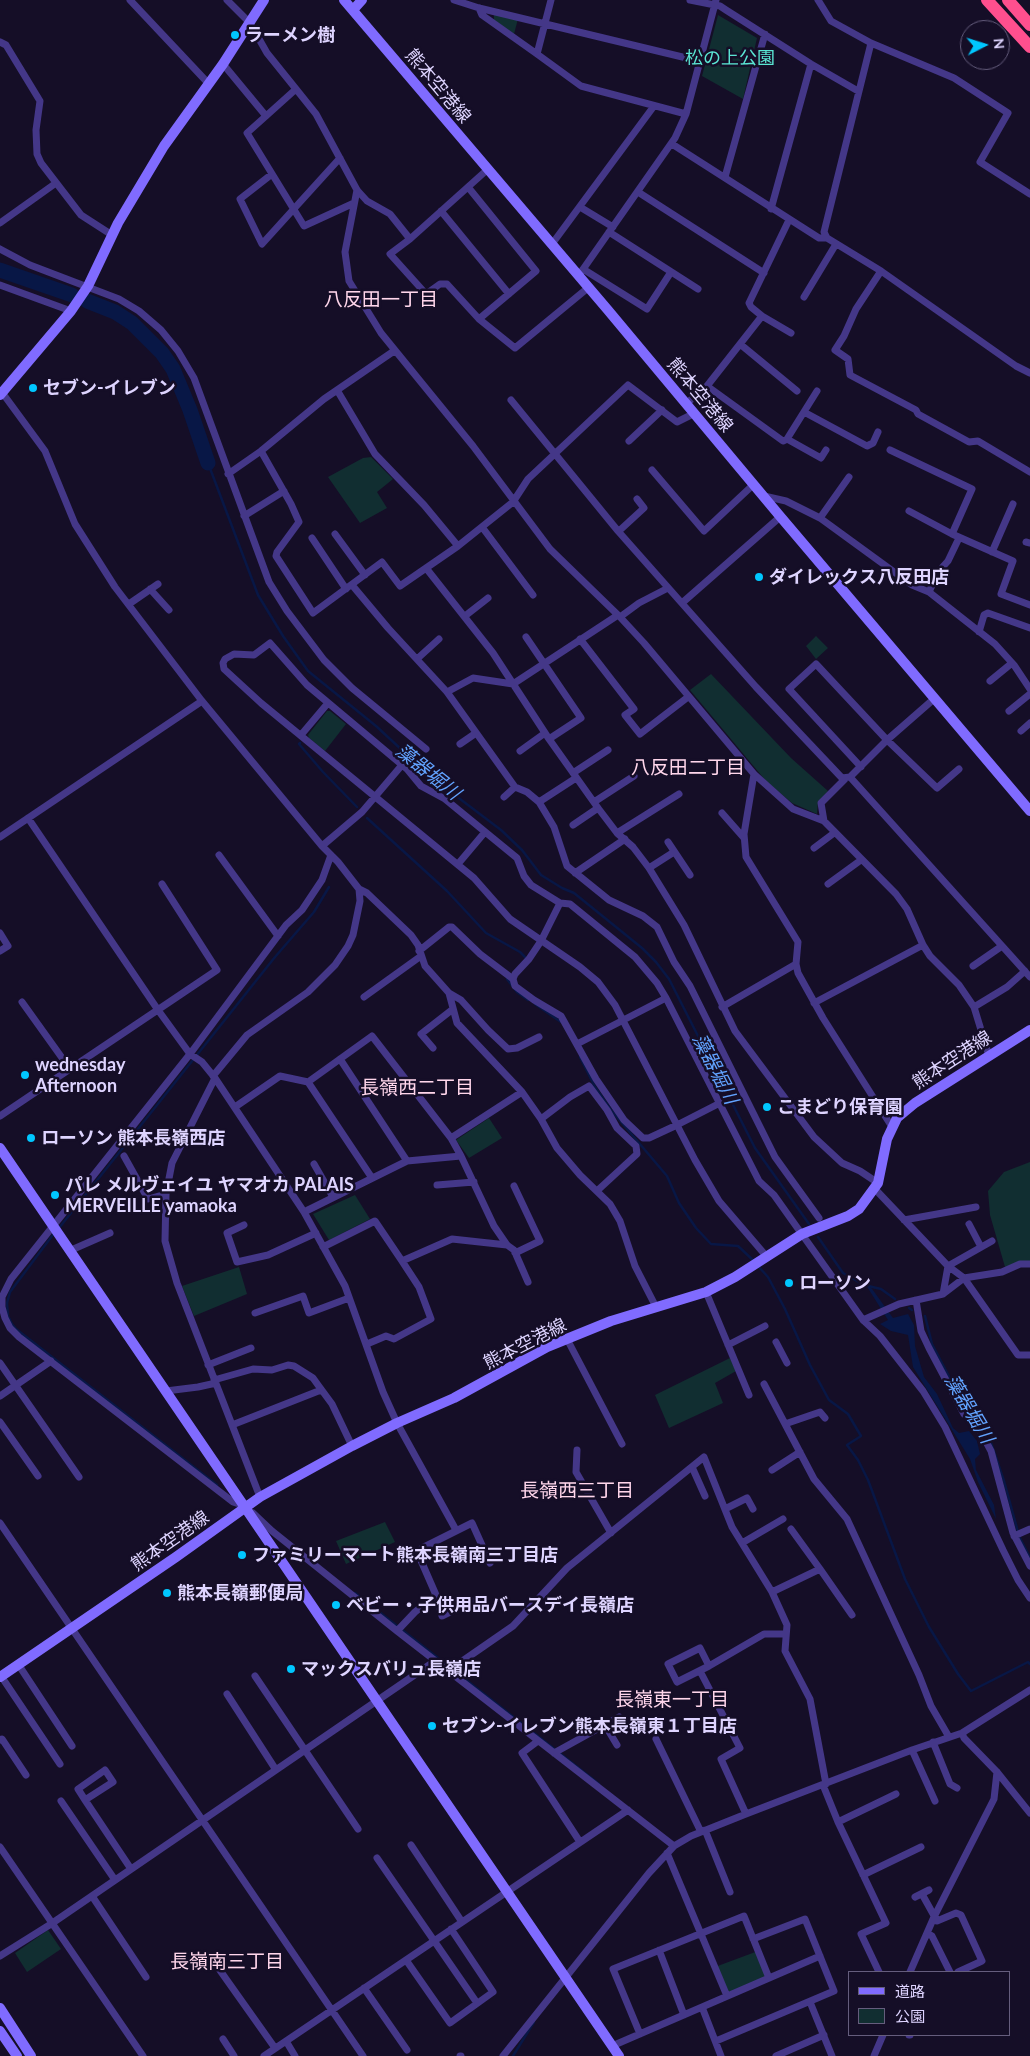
<!DOCTYPE html>
<meta charset="utf-8">
<style>
body{margin:0}
#map{position:relative;width:1030px;height:2056px;overflow:hidden;background:#150e27;font-family:Lato,"Noto Sans JP",sans-serif}
canvas{display:block}
.legend{position:absolute;left:848px;top:1971px;width:162px;height:65px;box-sizing:border-box;background:#150e27;border:1px solid #655d7d;margin:0;padding:6px 9px;list-style:none;font-size:15px;color:#ded4ff}
.legend li{display:flex;align-items:center;gap:10px;height:25px}
.legend b{width:25px;border:1px solid #655d7d}
.north{position:absolute;left:960px;top:20px;width:50px;height:50px;box-sizing:border-box;background:#150e27;border:1px solid #655d7d;border-radius:50%;rotate:85deg;font-size:14px;font-weight:700;line-height:20px;text-align:center;color:#ded4ff}
.north::after{content:'';display:block;margin:auto;width:18px;height:22px;background:#00c7ff;clip-path:polygon(50% 0,100% 100%,50% 72%,0 100%)}
</style>
<div id="map">
<canvas width="1030" height="2056"></canvas>
<ul class="legend">
<li><b style="height:6px;background:#806bff"></b>道路</li>
<li><b style="height:14px;background:#112e31"></b>公園</li>
</ul>
<div class="north">N</div>
</div>
<script>
const c = document.querySelector('canvas').getContext('2d');
c.lineJoin = 'round';
function paint(path, color) {
  c.fillStyle = color;
  c.fill(path, 'evenodd');
}
function shape(rows) {
  const path = new Path2D();
  for (const r of rows) {
    path.moveTo(r[0], r[1]);
    for (let i = 2; i < r.length; i += 2) path.lineTo(r[i], r[i + 1]);
  }
  return path;
}
function strokePath(path, color, width, dash) {
  c.strokeStyle = color;
  c.lineWidth = width;
  c.lineCap = dash ? 'butt' : 'round';
  c.setLineDash(dash || []);
  c.stroke(path);
}
function write(font, color, halo, rows, align = 'center') {
  c.font = font + ' Lato,"Noto Sans JP",sans-serif';
  c.lineWidth = 5;
  c.setLineDash([]);
  c.textBaseline = 'middle';
  c.strokeStyle = halo;
  c.fillStyle = color;
  for (const [text, x, y, turn = 0] of rows) {
    c.save();
    c.translate(x, y);
    c.rotate((+turn || 0) * Math.PI / 180);
    c.textAlign = isNaN(turn) ? turn : align;
    if (halo) c.strokeText(text, 0, 0);
    c.fillText(text, 0, 0);
    c.restore();
  }
}
const green = shape([
 [496,14,518,19,514,34,494,20,494,15],
 [718,15,757,38,743,99,702,76],
 [371,457,393,479,377,492,387,508,360,523,328,477,363,458],
 [816,636,828,648,816,659,806,646],
 [711,674,791,758,828,791,818,802,817,814,792,803,766,781,690,690],
 [327,711,330,711,346,724,325,751,309,738,308,735],
 [489,1118,502,1138,469,1158,456,1140],
 [1030,1162,1030,1261,1005,1267,990,1215,988,1191,1004,1172],
 [355,1195,370,1219,329,1240,313,1214],
 [239,1267,247,1294,194,1316,182,1286],
 [730,1358,736,1371,715,1383,723,1403,669,1428,655,1395],
 [385,1522,395,1542,346,1564,336,1541],
 [48,1930,61,1949,27,1972,15,1953],
 [758,1951,769,1978,727,1996,715,1967]
]);
const water = shape([
 [866,1285,870,1286,893,1318,908,1314,914,1325,915,1346,924,1377,937,1394,953,1428,959,1433,969,1431,977,1441,980,1454,975,1459,976,1470,994,1505,996,1519,978,1482,970,1459,913,1367,908,1335,891,1331,880,1324,888,1320]
]);
const stream = shape([
 [208,463,258,595,283,636,308,671,376,726,431,777,501,830,522,850,541,875,562,888,574,893,642,948,656,962,669,979,755,1148,809,1224],
 [300,743,299,744,323,772,357,807],
 [367,818,447,891,486,933,520,952,526,958],
 [507,979,517,992,528,1000],
 [535,1004,561,1022],
 [580,1057,595,1087,611,1110,667,1176,679,1203,696,1228,711,1244,738,1246,755,1262],
 [59,1228,275,957,314,912,329,887],
 [55,1232,10,1292,7,1303,8,1316,12,1324,16,1329,217,1485],
 [818,1237,843,1273,864,1285,881,1289,895,1299],
 [758,1266,768,1277,785,1309,810,1365,829,1400,848,1414,861,1436,847,1445,858,1460,868,1480,905,1579,929,1627,958,1674,971,1691,1028,1662,1030,1664],
 [909,1308,912,1310],
 [925,1316,932,1344,967,1411,981,1422,988,1434,1004,1481,1018,1532],
 [1020,1538,1030,1558],
 [355,1593,599,1784],
 [513,2056,534,2022]
]);
const river = shape([
 [0,270,72,295],
 [87,301,115,312,132,323,162,353,173,369,190,410,208,463]
]);
const street = shape([
 [130,0,208,83],
 [227,0,250,23,267,53,296,89],
 [454,0,479,8,699,61],
 [551,0,537,54,581,86,686,114],
 [690,0,720,6,726,10,811,64,858,91],
 [818,0,831,21,871,43],
 [479,8,482,15,537,54],
 [0,42,6,45,40,101,36,130,37,154,41,163,81,215,112,235],
 [223,64,266,116,296,89,316,114,357,190,367,201,390,214,410,239,488,169],
 [266,116,247,133,304,226,354,203],
 [672,144,819,238,827,238,881,271,1016,366,1030,373],
 [272,174,240,199,262,244,340,158],
 [725,177,765,34],
 [468,187,536,271,479,319],
 [357,190,345,252,349,281,381,333,473,446,550,549,620,617,644,643,754,774,744,834,746,857,798,942,796,964,798,973,823,1018,892,1127],
 [638,192,764,273],
 [580,207,613,227],
 [771,209,811,64],
 [441,211,509,294],
 [0,223,56,183],
 [609,232,698,289],
 [827,238,824,232,871,43,954,78,1008,113,980,162,1030,194],
 [410,239,390,254,426,294,440,284,447,284,479,319,515,348,589,287],
 [552,244,654,106],
 [0,249,30,265,119,299,139,311,161,330,178,351,194,378,269,582,287,611,324,660,352,688,426,749],
 [583,269,647,309,671,272],
 [881,271,856,309,844,336,835,350,848,359,850,375,916,410,918,414,969,442,978,441,1030,472],
 [579,275,675,138,686,114,716,0],
 [0,285,71,311],
 [804,297,836,244],
 [762,316,791,333],
 [740,344,797,391],
 [707,386,783,441,787,439,817,391],
 [337,390,375,454,424,505,458,546],
 [1,391,45,451,75,524,115,587,202,701,322,846,338,862,359,889,367,893,411,935,418,945,425,966,449,993,457,1023,522,1092,541,1119,557,1148,580,1175,610,1204,620,1221,635,1266,656,1307],
 [511,400,618,531,756,687,842,778,850,777,887,740,935,698],
 [687,403,707,386,762,316,751,307,749,303,789,220],
 [804,412,867,446,873,443,878,432],
 [787,439,821,458,826,450],
 [629,441,662,410],
 [890,450,972,489,952,534,1013,561,1001,594,1030,605],
 [261,451,291,504,299,522,277,552,276,556,313,613,382,562,400,586,458,546,513,502,528,479,628,385,677,422,695,413],
 [652,470,704,531,754,484],
 [228,474,261,451,324,399,394,351],
 [764,496,786,501,820,518,912,585,929,592,995,644,1014,665,1030,689],
 [909,511,952,534],
 [244,516,284,491],
 [820,518,849,477],
 [482,527,533,595],
 [619,531,644,508,637,499],
 [335,534,365,575],
 [312,538,346,589],
 [1026,542,1030,543],
 [992,552,1013,504],
 [426,568,493,653,549,739,598,808,617,833,633,847,649,868,684,925,735,1031,814,1137,842,1163,860,1171,878,1183],
 [352,585,388,628,447,692,473,678,513,684,618,615],
 [150,589,169,610],
 [929,592,938,572,948,561,959,538],
 [682,603,780,517],
 [129,604,158,584],
 [465,616,488,598],
 [620,617,639,603,668,588],
 [979,632,984,615,988,613,1030,628],
 [526,637,581,718,549,739],
 [580,639,634,709,625,715,640,734,688,697],
 [417,659,439,639],
 [990,681,1012,663],
 [447,692,515,787,527,792,539,802,576,778],
 [1009,711,1030,694],
 [1021,731,1030,723],
 [301,735,328,703],
 [460,744,476,733],
 [520,751,545,733],
 [861,767,789,689,816,664,887,740,937,788,959,769],
 [573,773,608,750],
 [754,774,793,809,824,821,896,894,907,909,923,945,930,956,959,985,974,1007,989,1056],
 [850,777,1030,977],
 [504,797,515,787],
 [539,802,554,827,567,866,609,900,643,916,657,927,674,962,690,986,775,1157,819,1218],
 [594,802,634,776],
 [722,813,744,838],
 [28,818,158,1010,190,1054,202,1062,215,1078,304,1212,345,1286,383,1392,397,1423,456,1530],
 [824,821,821,803,845,779],
 [573,825,598,808],
 [617,833,679,794],
 [0,837,202,701],
 [668,842,690,875],
 [322,846,362,812,402,765],
 [814,848,834,833],
 [219,855,278,936],
 [458,864,485,832],
 [649,868,674,852],
 [575,873,625,839],
 [828,884,861,860],
 [560,903,541,941,529,959,515,974,513,979,515,986,534,1000,561,1016,596,1079,624,1120,643,1138,649,1138,677,1125,720,1103],
 [0,933,8,946,0,951],
 [419,951,449,927,452,927,480,954,513,979],
 [973,966,1002,946],
 [449,993,461,1000,488,1030,508,1049,517,1048,539,1037],
 [364,997,421,956],
 [22,1002,70,1069],
 [814,1003,923,945],
 [722,1007,796,964],
 [974,1007,1007,987,1025,971],
 [577,1044,666,998],
 [433,1048,421,1034,453,1009],
 [340,1059,407,1161,461,1156,451,1138],
 [213,1076,247,1035,308,992,335,965,348,946,353,935,360,901,359,889],
 [215,1078,172,1163,166,1194,165,1241,177,1283,260,1497],
 [308,1082,372,1178],
 [235,1107,280,1076,308,1082,372,1036,451,1138,522,1092],
 [0,1116,217,970,162,884],
 [541,1119,570,1097,589,1086,607,1110,617,1128,636,1146,637,1154,598,1190],
 [124,1156,148,1199,166,1194],
 [461,1156,494,1226,507,1245,514,1250,528,1282],
 [314,1164,333,1197],
 [437,1185,474,1182],
 [514,1186,540,1241,515,1253],
 [875,1189,948,1266,964,1278,1018,1355,1030,1355],
 [304,1212,407,1161],
 [904,1220,976,1207],
 [969,1224,981,1247],
 [244,1225,227,1233,237,1262,268,1255,316,1233],
 [323,1247,375,1221,402,1261,452,1239,507,1245],
 [69,1251,110,1233],
 [767,1257,719,1201,695,1160,615,1005,598,982,580,967,510,919,474,878,261,703,224,669,223,663,225,659,234,654,254,655,270,643,307,685,407,769,421,786,445,799,517,858,524,876,531,885,560,903,570,904,635,957,657,983,666,998,759,1181,774,1195,863,1320,880,1336,923,1391,945,1427,1003,1550,1018,1580,1030,1598],
 [706,1292,749,1395],
 [943,1294,948,1266,992,1241],
 [916,1300,921,1331,929,1348,964,1414,977,1425,991,1451,1013,1533,1030,1566],
 [255,1313,303,1296,309,1313,349,1298],
 [863,1320,899,1304,943,1294,964,1278,1002,1272,1020,1264,1030,1264],
 [567,1339,622,1444],
 [776,1342,787,1363],
 [367,1344,386,1336,394,1339,431,1319,419,1287,402,1261],
 [728,1345,765,1326],
 [0,1363,79,1477],
 [208,1365,251,1348],
 [214,1380,253,1369,272,1370,288,1365,294,1366,313,1378,318,1385,332,1404,352,1446],
 [764,1384,814,1479,847,1519,919,1675,931,1706,949,1737],
 [166,1391,198,1387,216,1383],
 [0,1396,51,1361],
 [0,1422,38,1476],
 [785,1424,820,1412,825,1418],
 [232,1425,321,1390],
 [577,1450,576,1472,611,1533],
 [692,1467,705,1496],
 [772,1470,800,1452],
 [245,1506,233,1502,19,1337,10,1328,5,1318,2,1307,2,1297,11,1279,190,1054,286,925,302,910,322,880,331,855],
 [725,1509,747,1498,753,1509],
 [253,1513,272,1531,397,1631,674,1846],
 [0,1523,363,2056],
 [791,1529,820,1569],
 [1014,1536,1030,1529],
 [742,1543,783,1519],
 [772,1592,820,1569,852,1615],
 [436,1595,442,1616,472,1601],
 [397,1631,415,1612,436,1595,419,1556,422,1548,472,1523,490,1563],
 [18,1664,72,1746],
 [709,1666,677,1682,668,1664,700,1648,709,1666,764,1634,786,1634],
 [448,1671,513,1626,567,1568,704,1457,732,1527,772,1592,787,1625,785,1651,810,1699,826,1784],
 [700,1671,740,1748,721,1759,746,1814],
 [1,1676,60,1764],
 [255,1676,358,1829],
 [227,1694,276,1770],
 [605,1725,617,1745],
 [962,1733,964,1738,997,1772,1030,1813],
 [656,1739,701,1832],
 [0,1740,2,1739,26,1775],
 [538,1741,522,1753,580,1842],
 [933,1742,950,1784,957,1788],
 [912,1750,935,1801],
 [554,1753,619,1717],
 [823,1785,838,1822,886,1923,861,1934,879,1972],
 [85,1800,113,1782,105,1770,78,1789,85,1800,131,1869],
 [61,1801,115,1880],
 [838,1822,896,1794],
 [705,1830,730,1892],
 [411,1845,462,1922],
 [0,1847,143,2056],
 [667,1853,727,1996],
 [377,1858,477,2003],
 [863,1875,921,1847],
 [922,1894,937,1921,956,1913,961,1915,982,1961,958,1972],
 [92,1896,146,1977],
 [915,1897,929,1890],
 [927,1933,932,1936,950,1972],
 [659,1950,684,2015],
 [0,1956,51,1924,435,1661],
 [406,1960,450,2023,493,1992,451,1929],
 [219,1969,275,2048],
 [910,1972,934,1917,994,1799,997,1772],
 [364,1988,407,2050],
 [810,2002,832,2056],
 [702,2007,721,2056],
 [640,2034,613,1969,744,1916,769,1978],
 [909,2035,910,2035],
 [223,2039,234,2056],
 [286,2041,295,2056],
 [716,2041,834,1991,805,1919,753,1939],
 [612,2046,820,1956],
 [264,2056,628,1810],
 [460,2056,461,2056],
 [503,2056,649,1873,674,1846,691,1836,746,1814,912,1750,962,1733,1030,1690],
 [776,2056,824,2035],
 [874,2056,883,2035]
]);
const secondary = shape([
 [344,0,607,309,779,515,1030,811],
 [353,10,362,0],
 [0,395,71,311,88,286,118,223,164,146,223,64,264,0],
 [0,1148,619,2056],
 [0,1677,176,1557,260,1497,352,1446,397,1423,454,1398,547,1347,611,1321,706,1292,735,1277,802,1234,848,1216,859,1209,878,1183,887,1139,897,1118,915,1103,1030,1030],
 [0,2008,31,2056],
 [0,2031,17,2056]
]);
const highway = shape([
 [987,0,1030,47],
 [1008,0,1030,25]
]);
const markers = [
 [235,35,5,"#00c7ff"],
 [33,388,5,"#00c7ff"],
 [759,577,5,"#00c7ff"],
 [25,1075,5,"#00c7ff"],
 [767,1107,5,"#00c7ff"],
 [31,1138,5,"#00c7ff"],
 [55,1195,5,"#00c7ff"],
 [789,1283,5,"#00c7ff"],
 [242,1555,5,"#00c7ff"],
 [167,1593,5,"#00c7ff"],
 [336,1605,5,"#00c7ff"],
 [291,1669,5,"#00c7ff"],
 [432,1726,5,"#00c7ff"]
];
const poiNames = [
 ["ラーメン樹",245,35],
 ["セブン-イレブン",43,388],
 ["ダイレックス八反田店",769,577],
 ["wednesday",35,1065],
 ["Afternoon",35,1086],
 ["こまどり保育園",777,1107],
 ["ローソン 熊本長嶺西店",41,1138],
 ["パレ メルヴェイユ ヤマオカ PALAIS",65,1185],
 ["MERVEILLE yamaoka",65,1206],
 ["ローソン",799,1283],
 ["ファミリーマート熊本長嶺南三丁目店",252,1555],
 ["熊本長嶺郵便局",177,1593],
 ["ベビー・子供用品バースデイ長嶺店",346,1605],
 ["マックスバリュ長嶺店",301,1669],
 ["セブン-イレブン熊本長嶺東１丁目店",442,1726]
];
const parkNames = [
 ["松の上公園",730,58]
];
const streetNames = [
 ["熊本空港線",438,86,50],
 ["熊本空港線",700,395,50],
 ["熊本空港線",952,1060,-33],
 ["熊本空港線",525,1344,-27],
 ["熊本空港線",170,1541,-35]
];
const neighbourhoodNames = [
 ["八反田一丁目",381,300],
 ["八反田二丁目",688,768],
 ["長嶺西二丁目",417,1088],
 ["長嶺西三丁目",577,1491],
 ["長嶺東一丁目",672,1700],
 ["長嶺南三丁目",227,1962]
];
const waterNames = [
 ["藻器堀川",428,772,39],
 ["藻器堀川",715,1069,63],
 ["藻器堀川",969,1409,59]
];
paint(green, '#112e31');
paint(water, '#081746');
strokePath(stream, '#081746', 2.5);
strokePath(river, '#081746', 15);
strokePath(street, '#443788', 7);
strokePath(secondary, '#806bff', 10);
strokePath(highway, '#ff4f8e', 12);
for (const [x, y, r, color] of markers) {
  const dot = new Path2D();
  dot.arc(x, y, r, 0, 2 * Math.PI);
  c.fillStyle = color;
  c.fill(dot);
  strokePath(dot, '#150e27', 2);
}
write('bold 18px', '#ded4ff', '#150e27', poiNames, 'left');
write('18px', '#5ae5d3', '#150e27', parkNames);
write('18px', '#ded4ff', '#150e27', streetNames);
write('19px', '#ffd6eb', '#150e27', neighbourhoodNames);
write('italic 19px', '#62a3ff', '#150e27', waterNames);
</script>
